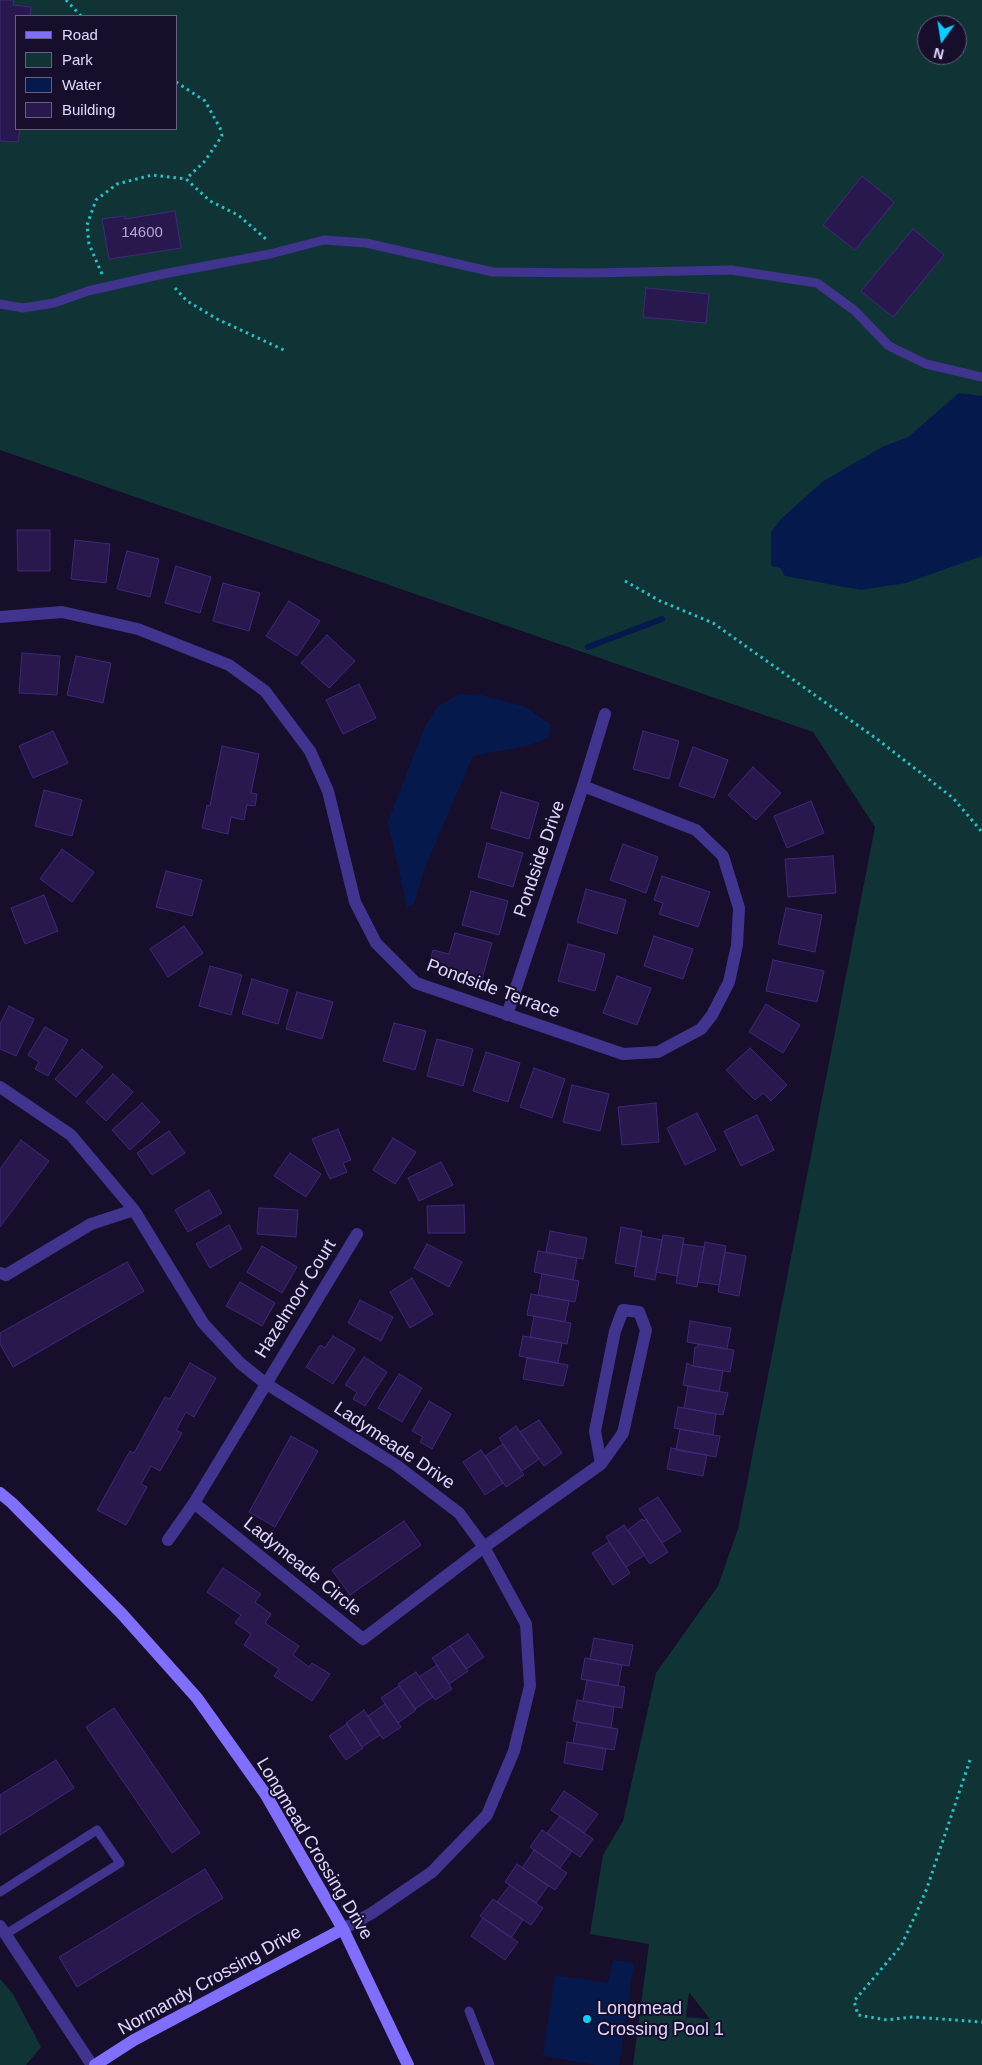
<!DOCTYPE html>
<style>
body{margin:0}
#map{position:relative;width:982px;height:2065px;overflow:hidden;background:#160e2b;font-family:Arial,sans-serif}
canvas{display:block}
.legend{position:absolute;left:15px;top:15px;width:162px;height:115px;box-sizing:border-box;background:#160e2b;border:1px solid #675f80;margin:0;padding:6px 9px;list-style:none;font-size:15px;color:#e0d8ff}
.legend li{display:flex;align-items:center;gap:10px;height:25px}
.legend b{width:25px;border:1px solid #675f80}
.north{position:absolute;left:917px;top:15px;width:50px;height:50px;box-sizing:border-box;background:#160e2b;border:1px solid #675f80;border-radius:50%;rotate:193deg;font-size:14px;font-weight:700;line-height:20px;text-align:center;color:#e0d8ff}
.north::after{content:'';display:block;margin:auto;width:18px;height:22px;background:#04cfff;clip-path:polygon(50% 0,100% 100%,50% 72%,0 100%)}
</style>
<div id="map">
<canvas width="982" height="2065"></canvas>
<ul class="legend">
<li><b style="height:6px;background:#806fff"></b>Road</li>
<li><b style="height:14px;background:#103436"></b>Park</li>
<li><b style="height:14px;background:#05194d"></b>Water</li>
<li><b style="height:14px;background:#28184e"></b>Building</li>
</ul>
<div class="north">N</div>
</div>
<script>
const c = document.querySelector('canvas').getContext('2d');
c.lineJoin = 'round';
function paint(path, color) {
  c.fillStyle = color;
  c.fill(path, 'evenodd');
}
function shape(rows) {
  const path = new Path2D();
  for (const r of rows) {
    path.moveTo(r[0], r[1]);
    for (let i = 2; i < r.length; i += 2) path.lineTo(r[i], r[i + 1]);
  }
  return path;
}
function strokePath(path, color, width, dash) {
  c.strokeStyle = color;
  c.lineWidth = width;
  c.lineCap = dash ? 'butt' : 'round';
  c.setLineDash(dash || []);
  c.stroke(path);
}
function write(font, color, halo, rows, align = 'center') {
  c.font = font + ' Arial,sans-serif';
  c.lineWidth = 4;
  c.setLineDash([]);
  c.textBaseline = 'middle';
  c.strokeStyle = halo;
  c.fillStyle = color;
  for (const [text, x, y, turn = 0] of rows) {
    c.save();
    c.translate(x, y);
    c.rotate((+turn || 0) * Math.PI / 180);
    c.textAlign = isNaN(turn) ? turn : align;
    if (halo) c.strokeText(text, 0, 0);
    c.fillText(text, 0, 0);
    c.restore();
  }
}
const green = shape([
 [0,0,982,0,982,2065,633,2065,649,1944,590,1934,603,1855,623,1821,656,1673,718,1586,738,1529,875,827,813,732,0,450],
 [16,16,176,16,176,129,16,129],
 [927,25,957,25,957,55,927,55],
 [689,1992,709,2018,709,2019,686,2017],
 [0,1979,13,1994,41,2047,26,2065,0,2065]
]);
const water = shape([
 [959,393,982,396,982,556,906,583,861,590,785,576,780,568,771,566,771,532,781,519,803,499,822,482,882,447,908,437],
 [459,694,482,695,526,707,551,725,548,738,527,746,473,756,424,870,414,905,407,907,388,822,425,726,437,707],
 [613,1960,634,1963,619,2065,596,2065,543,2056,555,1975,608,1983]
]);
const stream = shape([
 [588,647,662,619]
]);
const building = shape([
 [0,0,14,0,13,5,31,7,30,16,16,16,16,129,20,129,18,142,0,141,0,0],
 [862,176,894,202,855,250,823,225,862,176],
 [175,211,181,248,109,259,102,219,124,216,125,219,175,211],
 [913,229,944,255,893,317,861,291,913,229],
 [646,288,709,294,706,323,643,317,646,288],
 [17,530,50,530,50,571,18,571,17,530],
 [75,540,110,544,106,583,71,579,75,540],
 [127,551,159,559,150,597,117,589,127,551],
 [176,566,211,577,200,613,165,603,176,566],
 [223,583,260,593,249,631,213,621,223,583],
 [289,601,320,621,297,656,266,636,289,601],
 [327,635,355,661,329,688,301,663,327,635],
 [22,653,60,656,57,695,19,693,22,653],
 [76,656,111,663,103,703,67,695,76,656],
 [359,684,376,718,343,734,326,700,359,684],
 [53,731,68,763,33,778,19,746,53,731],
 [643,731,679,741,669,779,633,769,643,731],
 [222,746,259,754,251,793,257,794,255,806,247,805,244,820,231,817,228,834,202,828,207,805,210,806,222,746],
 [693,747,728,760,714,798,679,786,693,747],
 [753,767,781,793,756,820,728,795,753,767],
 [44,790,82,800,72,836,35,826,44,790],
 [501,792,539,803,529,839,491,828,501,792],
 [811,801,824,833,787,848,774,816,811,801],
 [487,843,523,853,513,887,478,877,487,843],
 [623,844,658,857,646,893,610,880,623,844],
 [62,849,94,872,72,902,40,879,62,849],
 [833,856,836,893,788,897,785,859,833,856],
 [166,871,202,880,192,916,156,907,166,871],
 [662,876,710,892,698,927,659,914,663,903,654,900,662,876],
 [586,889,626,900,617,934,577,922,586,889],
 [471,891,508,901,499,935,462,925,471,891],
 [44,895,58,931,25,944,11,908,44,895],
 [786,908,822,915,815,952,778,944,786,908],
 [184,926,203,953,168,977,150,949,184,926],
 [455,933,492,943,482,979,429,965,433,950,449,954,455,933],
 [654,936,693,949,683,979,644,966,654,936],
 [568,944,605,954,595,991,558,981,568,944],
 [773,960,824,971,817,1002,766,991,773,960],
 [210,966,242,975,231,1015,199,1006,210,966],
 [617,976,651,988,637,1025,603,1013,617,976],
 [252,979,288,990,278,1024,242,1014,252,979],
 [297,992,333,1002,322,1039,286,1029,297,992],
 [766,1004,800,1025,783,1053,749,1032,766,1004],
 [9,1006,34,1019,16,1056,0,1049,0,1024,9,1006],
 [394,1023,426,1031,415,1070,383,1061,394,1023],
 [45,1027,68,1040,48,1076,35,1069,39,1062,28,1055,45,1027],
 [437,1039,473,1049,463,1086,427,1076,437,1039],
 [750,1048,787,1085,771,1101,763,1093,755,1100,726,1070,750,1048],
 [82,1049,103,1067,76,1097,55,1079,82,1049],
 [486,1052,520,1063,508,1102,473,1091,486,1052],
 [534,1068,565,1079,552,1118,520,1107,534,1068],
 [113,1074,133,1092,106,1121,86,1102,113,1074],
 [572,1085,609,1094,600,1131,563,1122,572,1085],
 [142,1103,160,1122,130,1150,112,1130,142,1103],
 [656,1103,659,1142,622,1145,618,1107,656,1103],
 [697,1113,716,1150,685,1165,667,1128,697,1113],
 [757,1115,774,1150,741,1166,724,1131,757,1115],
 [338,1129,351,1160,343,1163,347,1172,330,1179,312,1139,338,1129],
 [169,1131,185,1153,152,1175,137,1153,169,1131],
 [393,1138,416,1152,395,1184,373,1170,393,1138],
 [21,1140,49,1161,0,1227,0,1169,21,1140],
 [290,1153,321,1174,306,1197,274,1176,290,1153],
 [441,1162,453,1185,419,1201,408,1178,441,1162],
 [209,1190,222,1213,188,1232,175,1210,209,1190],
 [464,1205,465,1233,428,1233,427,1206,464,1205],
 [259,1208,298,1210,296,1237,257,1234,259,1208],
 [229,1225,242,1249,210,1268,196,1244,229,1225],
 [621,1227,642,1231,636,1267,615,1263,621,1227],
 [550,1231,587,1238,583,1259,546,1252,550,1231],
 [663,1235,684,1238,677,1276,656,1272,663,1235],
 [641,1236,662,1240,655,1280,634,1276,641,1236],
 [705,1242,726,1246,719,1285,698,1282,705,1242],
 [427,1244,462,1262,449,1287,414,1268,427,1244],
 [683,1244,704,1247,697,1287,676,1283,683,1244],
 [262,1246,297,1267,282,1293,247,1272,262,1246],
 [538,1251,577,1258,573,1280,534,1272,538,1251],
 [725,1252,746,1256,739,1296,718,1292,725,1252],
 [127,1262,144,1291,13,1367,0,1344,0,1333,127,1262],
 [542,1274,579,1281,575,1302,538,1295,542,1274],
 [412,1278,433,1314,410,1328,390,1292,412,1278],
 [240,1282,275,1303,262,1326,226,1306,240,1282],
 [531,1294,569,1301,565,1322,527,1315,531,1294],
 [360,1300,393,1317,381,1341,348,1323,360,1300],
 [534,1316,571,1323,567,1344,530,1337,534,1316],
 [690,1321,731,1328,727,1349,687,1342,690,1321],
 [333,1336,355,1349,333,1384,306,1367,320,1345,325,1348,333,1336],
 [523,1336,562,1343,558,1363,519,1356,523,1336],
 [698,1344,734,1350,730,1372,693,1366,695,1347,698,1347,698,1344],
 [364,1357,387,1372,365,1406,353,1399,357,1392,345,1385,364,1357],
 [527,1358,568,1365,563,1386,523,1379,527,1358],
 [190,1363,216,1378,194,1417,186,1412,176,1430,182,1433,160,1471,151,1466,141,1484,147,1487,126,1525,97,1510,130,1451,134,1453,165,1397,170,1399,190,1363],
 [687,1363,693,1366,723,1371,719,1392,683,1385,687,1363],
 [399,1374,422,1388,402,1422,378,1408,399,1374],
 [688,1386,728,1393,723,1415,684,1408,688,1386],
 [429,1401,451,1414,432,1449,420,1442,423,1437,412,1431,429,1401],
 [678,1407,716,1414,713,1435,674,1428,678,1407],
 [539,1420,562,1453,544,1466,520,1432,539,1420],
 [516,1426,539,1459,522,1471,499,1438,516,1426],
 [680,1429,720,1436,716,1457,676,1450,680,1429],
 [291,1436,318,1451,275,1527,249,1512,291,1436],
 [503,1444,524,1475,506,1487,485,1456,503,1444],
 [671,1448,707,1455,703,1476,667,1469,671,1448],
 [481,1450,503,1483,485,1495,463,1462,481,1450],
 [658,1497,681,1531,662,1543,639,1509,658,1497],
 [642,1519,644,1521,646,1519,668,1552,650,1564,628,1530,642,1519],
 [404,1521,421,1545,350,1595,332,1570,404,1521],
 [624,1525,645,1555,626,1567,606,1537,624,1525],
 [609,1542,630,1573,613,1585,592,1553,609,1542],
 [223,1568,261,1594,255,1602,271,1614,265,1623,299,1646,293,1655,309,1667,312,1663,330,1674,312,1701,274,1676,279,1669,244,1645,251,1634,235,1623,241,1615,207,1592,223,1568],
 [468,1634,484,1657,466,1669,450,1646,468,1634],
 [594,1638,633,1645,629,1666,590,1659,594,1638],
 [450,1646,468,1671,449,1684,432,1658,450,1646],
 [585,1658,622,1665,618,1686,581,1679,585,1658],
 [437,1665,452,1689,435,1700,419,1677,437,1665],
 [416,1672,433,1697,415,1709,398,1684,416,1672],
 [587,1680,625,1687,622,1708,583,1701,587,1680],
 [399,1686,416,1710,398,1723,381,1698,399,1686],
 [577,1700,614,1707,611,1728,573,1721,577,1700],
 [385,1704,401,1727,383,1739,368,1716,385,1704],
 [114,1708,200,1833,172,1853,86,1727,114,1708],
 [364,1710,380,1735,362,1747,346,1723,364,1710],
 [577,1722,618,1729,614,1750,573,1743,577,1722],
 [347,1724,363,1748,346,1760,329,1736,347,1724],
 [567,1742,606,1749,602,1770,564,1763,567,1742],
 [56,1760,74,1788,0,1835,0,1795,56,1760],
 [564,1791,598,1814,584,1833,551,1810,564,1791],
 [560,1816,593,1839,580,1857,547,1833,560,1816],
 [542,1830,572,1851,560,1868,530,1847,542,1830],
 [534,1850,567,1873,555,1890,522,1868,534,1850],
 [517,1864,548,1886,536,1903,505,1882,517,1864],
 [205,1869,223,1898,77,1987,59,1957,205,1869],
 [510,1885,543,1908,531,1925,497,1902,510,1885],
 [493,1899,523,1920,511,1938,480,1916,493,1899],
 [483,1918,518,1942,505,1960,471,1936,483,1918]
]);
const path = shape([
 [66,0,81,16],
 [176,82,205,101,220,128,222,136,204,162,186,179],
 [102,274,89,244,87,225,96,200,117,184,152,175,186,179,210,201,238,215,266,239],
 [175,288,187,301,217,319,284,350],
 [625,581,660,601,713,623,877,739,953,798,982,832],
 [970,1760,927,1888,915,1916,901,1946,854,2001,858,2015,887,2020,913,2017,982,2022]
]);
const lane = shape([
 [0,304,23,308,54,303,88,291,163,274,270,254,324,240,366,243,493,272,590,273,731,270,817,283,854,310,889,346,926,364,982,377],
 [0,1892,97,1830,120,1863,6,1934],
 [469,2011,490,2065]
]);
const street = shape([
 [0,617,62,612,138,629,229,665,265,691,310,751,328,791,355,902,376,943,416,983,623,1054,658,1052,701,1029,712,1015,729,982,737,945,739,908,723,856,696,830,583,786],
 [507,1015,583,786,605,714],
 [0,1087,71,1135,134,1210,203,1323,240,1363,265,1383,396,1465,459,1513,484,1547,526,1624,530,1686,514,1751,487,1815,432,1872,372,1913,343,1929],
 [0,1273,6,1275,91,1224,134,1210],
 [194,1503,363,1639,484,1547,601,1464,623,1433,646,1330,639,1312,623,1310,615,1331,595,1431,601,1464],
 [168,1540,194,1503,357,1234],
 [0,1926,92,2065]
]);
const secondary = shape([
 [0,1493,12,1503,122,1614,197,1698,266,1795,343,1929,408,2065],
 [95,2065,134,2040,343,1929]
]);
const markers = [
 [587,2019,5,"#04cfff"]
];
const numberNames = [
 ["14600",142,233]
];
const streetNames = [
 ["Pondside Drive",540,859,-71],
 ["Pondside Terrace",493,989,20],
 ["Hazelmoor Court",296,1299,-58],
 ["Ladymeade Drive",394,1446,34],
 ["Ladymeade Circle",302,1567,39],
 ["Longmead Crossing Drive",314,1849,59],
 ["Normandy Crossing Drive",210,1981,-29]
];
const poiNames = [
 ["Longmead",597,2009],
 ["Crossing Pool 1",597,2030]
];
paint(green, '#103436');
paint(water, '#05194d');
strokePath(stream, '#05194d', 6);
paint(building, '#28184e');
strokePath(building, '#40287c', 1);
strokePath(path, '#23c3c8', 3, [2.5, 4]);
strokePath(lane, '#40348f', 9);
strokePath(street, '#40348f', 12);
strokePath(secondary, '#806fff', 12);
for (const [x, y, r, color] of markers) {
  const dot = new Path2D();
  dot.arc(x, y, r, 0, 2 * Math.PI);
  c.fillStyle = color;
  c.fill(dot);
  strokePath(dot, '#160e2b', 2);
}
write('15px', '#b2a8d3', null, numberNames);
write('18px', '#e0d8ff', '#160e2b', streetNames);
write('18px', '#e0d8ff', '#160e2b', poiNames, 'left');
</script>
